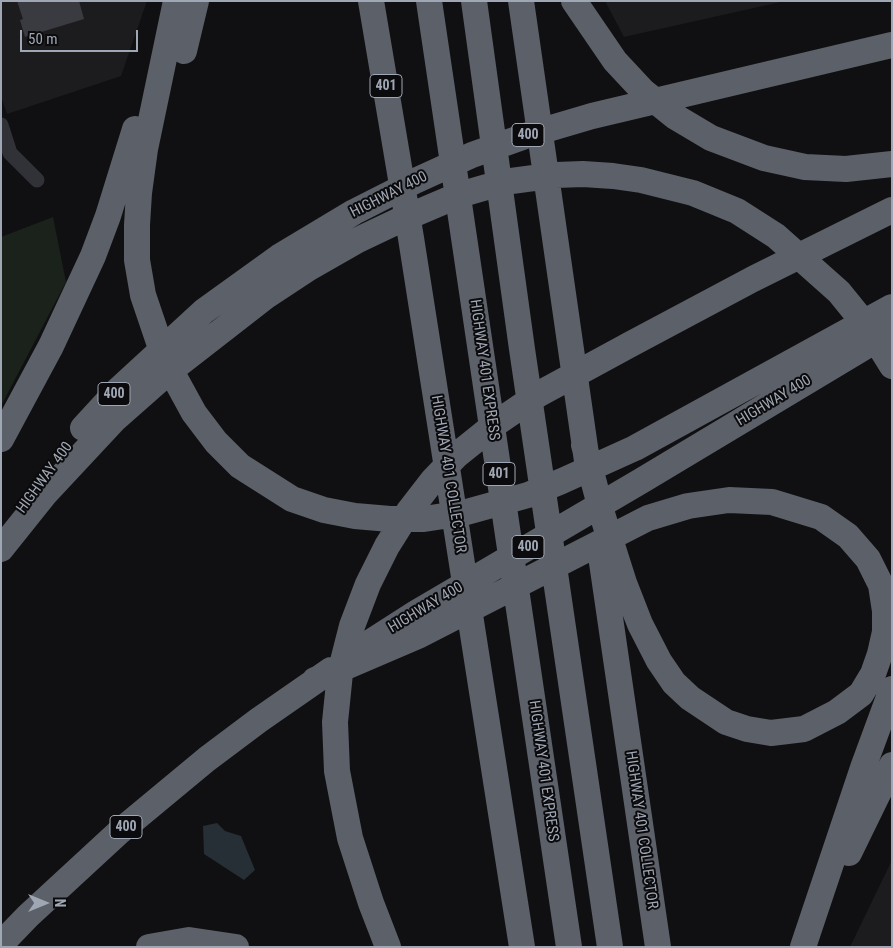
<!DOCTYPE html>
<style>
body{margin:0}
#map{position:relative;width:893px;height:948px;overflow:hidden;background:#101012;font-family:"Roboto Condensed",sans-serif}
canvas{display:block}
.frame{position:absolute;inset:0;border:2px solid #a0a7b4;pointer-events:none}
.north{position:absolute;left:20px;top:878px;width:50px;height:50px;-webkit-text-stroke:4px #0b0b0d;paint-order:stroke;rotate:90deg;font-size:14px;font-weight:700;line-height:20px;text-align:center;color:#a0a7b4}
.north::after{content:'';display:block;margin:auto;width:18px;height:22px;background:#a0a7b4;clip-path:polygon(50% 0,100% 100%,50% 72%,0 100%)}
.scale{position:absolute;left:20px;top:30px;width:118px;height:22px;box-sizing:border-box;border:2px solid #a0a7b4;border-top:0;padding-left:6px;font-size:15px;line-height:18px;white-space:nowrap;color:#a0a7b4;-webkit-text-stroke:4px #0b0b0d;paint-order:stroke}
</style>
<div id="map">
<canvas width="893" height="948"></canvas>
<div class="frame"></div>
<div class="north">N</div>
<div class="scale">50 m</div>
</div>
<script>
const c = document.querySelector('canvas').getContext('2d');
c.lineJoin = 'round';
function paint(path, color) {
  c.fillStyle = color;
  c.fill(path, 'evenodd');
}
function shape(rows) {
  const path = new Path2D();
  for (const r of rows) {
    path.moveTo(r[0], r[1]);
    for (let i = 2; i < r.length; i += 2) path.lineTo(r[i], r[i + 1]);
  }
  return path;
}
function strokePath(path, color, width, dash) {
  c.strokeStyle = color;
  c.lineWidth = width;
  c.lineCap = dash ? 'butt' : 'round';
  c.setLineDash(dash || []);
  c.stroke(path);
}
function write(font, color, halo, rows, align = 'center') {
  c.font = font + ' "Roboto Condensed",sans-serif';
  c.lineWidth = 4;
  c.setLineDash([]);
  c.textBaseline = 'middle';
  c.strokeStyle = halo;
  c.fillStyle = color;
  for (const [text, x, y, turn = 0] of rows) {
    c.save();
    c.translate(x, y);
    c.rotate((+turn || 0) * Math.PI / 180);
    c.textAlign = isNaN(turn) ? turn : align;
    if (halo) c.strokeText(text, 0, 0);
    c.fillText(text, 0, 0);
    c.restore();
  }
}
const built = shape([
 [1,1,147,1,121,76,7,114,1,96],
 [605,1,785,1,624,37],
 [892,860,892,947,850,947]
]);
const green = shape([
 [53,217,66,282,1,406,1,237]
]);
const water = shape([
 [217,823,225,831,241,836,255,870,244,880,204,854,203,826]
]);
const building = shape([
 [17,1,79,1,84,19,25,37,20,20,23,19]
]);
const minor = shape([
 [1,125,10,153,37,180]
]);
const motorway = shape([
 [176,1,145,149,139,193,137,225,137,260,143,295,165,360,194,413,216,442,240,466,292,499,324,510,355,516,390,519,424,519,463,513,528,495,562,481,635,448,892,307],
 [371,1,411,238,522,947],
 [429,1,569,947],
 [474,1,522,349,610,947],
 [521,1,587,461],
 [574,1,615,61,643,91,674,116,711,138,764,158,805,167,846,169,892,164],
 [184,51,196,1],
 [83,428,117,391,204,311,279,257,354,212,415,181,472,155,531,134,592,116,892,45],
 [1,439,51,346,93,256,108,216,135,129],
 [1,549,45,494,115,419,166,374,265,297,309,268,358,240,398,221,459,195,504,182,556,175,583,174,613,176,641,180,693,193,737,211,776,236,839,292,869,329,892,366],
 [600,549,658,947],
 [363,647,416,613,641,481,891,331],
 [315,680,420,635,648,518,688,506,729,500,772,502,821,517,848,536,868,559,881,585,885,611,885,632,880,654,873,674,861,694,837,712,804,729,771,733,747,729,726,722,690,698,674,683,659,661,640,624,624,583,603,517,584,445],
 [849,853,892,765],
 [1,944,28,916,119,832,207,759,259,720,331,670],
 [149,947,189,940,236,947],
 [388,947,371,903,350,838,337,771,335,722,340,673,352,626,368,584,387,546,409,511,433,480,457,455,498,422,539,394,631,344,753,279,892,210],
 [803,947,864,765,892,689]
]);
const shields = [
 [386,86,32],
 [528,135,32],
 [114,394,32],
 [499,474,32],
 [528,547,32],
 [126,827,32]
];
const shieldNames = [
 ["401",386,86],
 ["400",528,135],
 ["400",114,394],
 ["401",499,474],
 ["400",528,547],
 ["400",126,827]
];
const streetNames = [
 ["HIGHWAY 400",389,195,-27],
 ["HIGHWAY 401 EXPRESS",484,370,82],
 ["HIGHWAY 400",774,401,-31],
 ["HIGHWAY 401 COLLECTOR",448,474,81],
 ["HIGHWAY 400",45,478,-54],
 ["HIGHWAY 400",426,608,-31],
 ["HIGHWAY 401 EXPRESS",543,771,82],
 ["HIGHWAY 401 COLLECTOR",641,830,82]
];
paint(built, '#1c1c1f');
paint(green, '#1a221b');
paint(water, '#262f36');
paint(building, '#3a3b40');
strokePath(minor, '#313237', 15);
strokePath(motorway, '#5c6069', 26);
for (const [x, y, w] of shields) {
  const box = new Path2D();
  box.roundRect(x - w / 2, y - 11.5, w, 23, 4);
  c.fillStyle = '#0b0b0d';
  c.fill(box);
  strokePath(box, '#a0a7b4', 1);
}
write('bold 14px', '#a0a7b4', null, shieldNames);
write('15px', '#a0a7b4', '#0b0b0d', streetNames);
</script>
